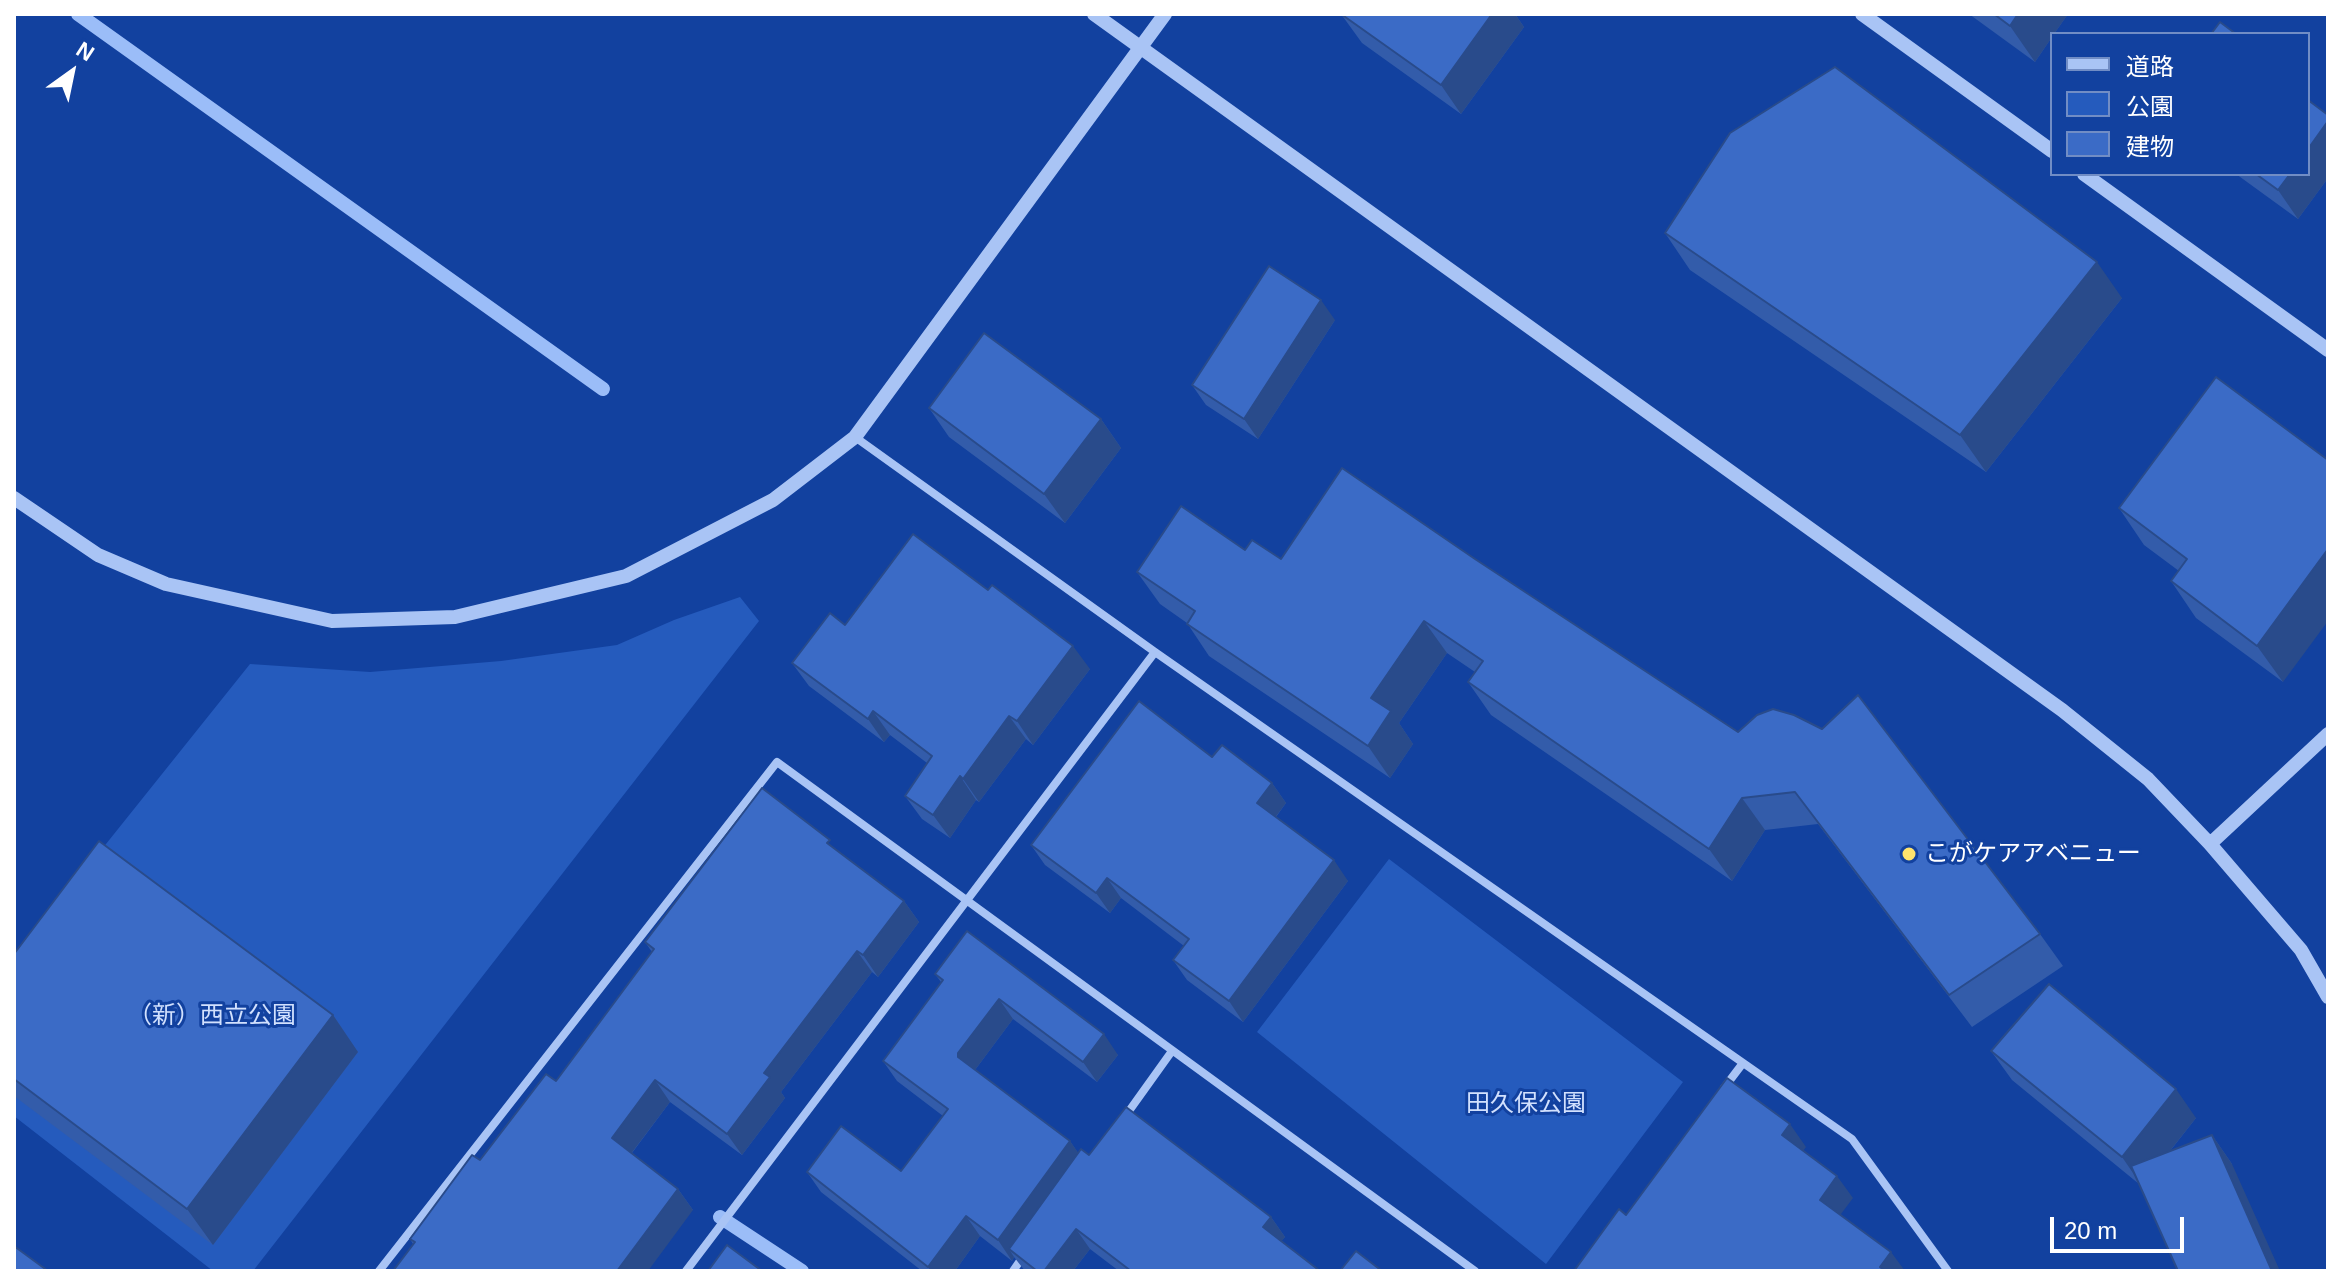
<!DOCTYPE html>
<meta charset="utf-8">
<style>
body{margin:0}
#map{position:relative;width:2342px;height:1285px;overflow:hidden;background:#12419f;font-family:Helvetica,"Noto Sans JP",sans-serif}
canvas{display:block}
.frame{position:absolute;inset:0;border:16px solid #fff;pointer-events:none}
.legend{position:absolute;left:2050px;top:32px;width:260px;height:144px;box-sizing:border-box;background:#12419f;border:2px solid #718dc5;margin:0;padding:10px 14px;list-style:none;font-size:24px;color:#fff}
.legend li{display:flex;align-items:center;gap:16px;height:40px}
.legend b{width:40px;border:2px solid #718dc5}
.north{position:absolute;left:32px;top:32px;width:80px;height:80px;-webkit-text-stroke:6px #12419f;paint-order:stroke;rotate:33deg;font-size:22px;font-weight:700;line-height:32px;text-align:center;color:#fff}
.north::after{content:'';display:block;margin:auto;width:28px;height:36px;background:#fff;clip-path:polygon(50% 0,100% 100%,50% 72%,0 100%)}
.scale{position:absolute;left:2050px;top:1217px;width:134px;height:36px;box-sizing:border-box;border:4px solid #fff;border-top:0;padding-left:10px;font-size:24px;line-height:28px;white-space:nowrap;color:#fff;-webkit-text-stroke:6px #12419f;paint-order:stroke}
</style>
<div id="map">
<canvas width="2342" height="1285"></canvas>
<div class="frame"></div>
<ul class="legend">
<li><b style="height:10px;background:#a9c4f5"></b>道路</li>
<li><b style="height:22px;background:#255bbd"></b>公園</li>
<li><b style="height:22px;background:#3b6bc6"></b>建物</li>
</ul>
<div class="north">N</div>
<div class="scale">20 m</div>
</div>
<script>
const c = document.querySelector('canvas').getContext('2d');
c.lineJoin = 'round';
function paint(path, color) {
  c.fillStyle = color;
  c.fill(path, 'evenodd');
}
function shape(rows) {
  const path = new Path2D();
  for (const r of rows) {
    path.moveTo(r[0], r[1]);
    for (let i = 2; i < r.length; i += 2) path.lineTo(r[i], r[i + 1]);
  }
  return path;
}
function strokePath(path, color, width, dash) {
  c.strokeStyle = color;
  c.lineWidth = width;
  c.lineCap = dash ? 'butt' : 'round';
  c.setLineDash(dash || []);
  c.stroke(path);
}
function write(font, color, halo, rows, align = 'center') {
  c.font = font + ' Helvetica,"Noto Sans JP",sans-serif';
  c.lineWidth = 6;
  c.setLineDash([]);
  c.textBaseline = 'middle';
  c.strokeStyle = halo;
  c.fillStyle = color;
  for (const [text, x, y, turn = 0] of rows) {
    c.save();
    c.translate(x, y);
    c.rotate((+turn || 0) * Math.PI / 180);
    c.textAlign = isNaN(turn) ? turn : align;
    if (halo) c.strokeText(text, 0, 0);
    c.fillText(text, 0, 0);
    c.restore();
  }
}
const green = shape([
 [740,597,759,621,253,1271,213,1271,14,1116,14,959,250,664,370,672,501,661,617,645,674,620],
 [1389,859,1683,1082,1546,1264,1257,1032]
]);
const stream = shape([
 [78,14,603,389],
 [720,1217,802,1271]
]);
const minor = shape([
 [855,437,1155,652,1852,1139,1948,1271],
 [1724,1088,1743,1063],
 [1124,1118,1172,1051],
 [379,1271,777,762,1475,1271],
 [686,1271,1155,652],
 [1013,1271,1024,1255]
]);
const tertiary = shape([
 [1094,14,2062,710,2148,779,2210,844,2301,950,2328,997],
 [1862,14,2052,151],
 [2084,174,2328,350],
 [14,498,98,555,166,584,332,621,455,617,626,576,773,500,855,437,1165,14],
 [2210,844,2328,734]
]);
const wall = shape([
 [1341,14,1515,14,1524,27,1461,114,1362,43],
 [1969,14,2068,14,2054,34,2052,34,2052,37,2035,62],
 [2328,115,2328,178,2298,219,2236,174,2308,174],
 [1665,233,2122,298,1986,472,1690,270],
 [1335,320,1258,439,1206,405,1192,385],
 [2216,377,2283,682,2196,618,2171,581,2179,571,2144,545,2119,508],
 [929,408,1101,419,1121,448,1065,523,949,437],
 [1245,550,1281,559,1475,559,2040,934,2063,966,1972,1027,1818,824,1765,830,1732,881,1491,715,1468,682,1475,672,1447,653,1399,723,1413,744,1390,778,1209,656,1187,623,1160,604,1137,572],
 [845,625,1090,669,1033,745,1026,739,979,802,976,800,950,838,922,819,905,796,927,763,890,735,884,742,809,686,792,663],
 [1212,757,1272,783,1286,803,1276,817,1348,881,1243,1022,1187,980,1173,960,1184,946,1121,898,1110,913,1045,865,1031,845],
 [837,850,904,901,919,922,878,977,872,972,781,1092,785,1098,742,1155,670,1102,632,1153,678,1189,693,1210,413,1244,410,1239,556,1081,652,952,645,942],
 [967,931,1118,1055,1097,1082,1013,1019,975,1070,1070,1141,1078,1153,1089,1155,1271,1217,1285,1237,1281,1241,1320,1271,1119,1271,1090,1249,1073,1271,1025,1271,1014,1257,1012,1261,980,1236,955,1271,922,1271,821,1192,807,1172,901,1171,943,1116,897,1081,883,1061,941,982,935,974],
 [14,954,333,1015,358,1052,213,1245,14,1096],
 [1991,1051,2196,1118,2170,1151,2212,1135,2232,1164,2139,1184,2012,1080]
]);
const shadedWall = shape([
 [1492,14,1515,14,1524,27,1461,114,1441,85],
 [2018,14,2068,14,2054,34,2052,34,2052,37,2035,62,2010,26],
 [2328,121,2328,178,2298,219,2278,190,2290,174,2308,174,2308,149],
 [2097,262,2122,298,1986,472,1960,435],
 [1321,300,1335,320,1258,439,1244,419],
 [1101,419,1121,448,1065,523,1044,494],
 [2328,549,2328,621,2283,682,2257,646],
 [1424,621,1447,653,1399,723,1413,744,1390,778,1368,746,1371,698],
 [1073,646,1090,669,1033,745,1017,721],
 [873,711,890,735,884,742,868,719],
 [1009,716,1026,739,979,802,963,779],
 [960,776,976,800,950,838,933,815],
 [1272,783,1286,803,1271,823,1257,803],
 [1742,798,1765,830,1732,881,1709,849],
 [1334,860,1348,881,1243,1022,1229,1001],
 [1107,878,1121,898,1110,913,1096,893],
 [904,901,919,922,878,977,863,955],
 [857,951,872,972,781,1092,785,1098,742,1155,727,1134,764,1073],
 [999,999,1013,1019,972,1074,958,1057,958,1053],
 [333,1015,358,1052,213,1245,187,1209],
 [1104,1034,1118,1055,1097,1082,1083,1062],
 [655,1080,670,1102,627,1159,612,1138],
 [2176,1089,2196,1118,2142,1186,2122,1157],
 [1790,1124,1806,1147,1798,1158,1782,1135],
 [2212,1135,2232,1164,2280,1271,2272,1271],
 [1070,1141,1084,1161,1009,1249,1014,1257,1012,1261,998,1240],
 [1837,1176,1853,1198,1835,1222,1820,1200],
 [678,1189,693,1210,648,1271,617,1271],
 [966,1216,980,1236,955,1271,931,1271,928,1267],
 [1271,1217,1285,1237,1277,1247,1263,1227],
 [1076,1229,1090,1249,1073,1271,1044,1271],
 [1891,1252,1905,1271,1882,1271,1880,1267]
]);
const building = shape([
 [1341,14,1492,14,1441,85,1341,14],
 [1994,14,2018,14,2010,26,1994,14],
 [2220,22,2236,34,2211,34,2220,22],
 [1835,67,2097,262,1960,435,1665,233,1730,133,1835,67],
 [2308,100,2328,115,2328,121,2308,149,2308,100],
 [2256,174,2290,174,2278,190,2256,174],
 [1269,266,1321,300,1244,419,1192,385,1269,266],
 [984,333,1101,419,1044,494,929,408,984,333],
 [2216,377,2328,460,2328,549,2257,646,2171,581,2187,559,2119,508,2216,377],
 [1342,468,1475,559,1738,732,1757,715,1773,709,1794,715,1822,729,1858,695,2040,934,1949,995,1795,792,1742,798,1709,849,1468,682,1483,661,1424,621,1371,698,1391,711,1368,746,1187,624,1195,611,1137,572,1181,506,1245,550,1252,540,1281,559,1342,468],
 [913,534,988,590,992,585,1073,646,1017,721,1009,716,963,779,960,776,933,815,905,796,932,756,873,711,868,719,792,663,830,613,845,625,913,534],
 [1139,701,1212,757,1222,745,1272,783,1257,803,1334,860,1229,1001,1173,960,1189,939,1107,878,1096,893,1031,845,1139,701],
 [762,788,830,840,827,843,904,901,863,955,857,951,764,1073,770,1077,727,1134,655,1080,612,1138,678,1189,617,1271,393,1271,415,1242,410,1239,472,1155,480,1160,546,1074,556,1081,654,949,645,942,762,788],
 [99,841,333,1015,187,1209,14,1079,14,954,99,841],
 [967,931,1104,1034,1083,1062,999,999,958,1053,958,1057,1070,1141,998,1240,966,1216,928,1267,807,1172,841,1126,901,1171,948,1109,883,1061,943,980,935,974,967,931],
 [2049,984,2176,1089,2122,1157,1991,1051,2049,984],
 [1727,1078,1790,1124,1782,1135,1837,1176,1820,1200,1891,1252,1880,1267,1885,1271,1574,1271,1619,1209,1626,1215,1727,1078],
 [1126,1107,1271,1217,1263,1227,1320,1271,1131,1271,1076,1229,1044,1271,1037,1271,1009,1249,1081,1149,1089,1155,1126,1107],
 [2212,1135,2272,1271,2178,1271,2131,1166,2212,1135],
 [727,1245,762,1271,708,1271,727,1245],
 [14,1246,48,1271,14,1271,14,1246],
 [1356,1251,1382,1271,1340,1271,1356,1251]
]);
const markers = [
 [1909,854,8,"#ffe36d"]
];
const poiNames = [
 ["こがケアアベニュー",1925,854]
];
const parkNames = [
 ["（新）西立公園",212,1016],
 ["田久保公園",1526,1104]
];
paint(green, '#255bbd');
strokePath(stream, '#9bbdf8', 14);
strokePath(minor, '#a9c4f5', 8);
strokePath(tertiary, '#a9c4f5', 14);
paint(wall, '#335caa');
paint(shadedWall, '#294b8b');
paint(building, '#3b6bc6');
strokePath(building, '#294b8b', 2);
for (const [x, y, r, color] of markers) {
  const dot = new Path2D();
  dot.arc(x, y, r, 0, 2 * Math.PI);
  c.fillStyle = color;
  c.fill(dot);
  strokePath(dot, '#12419f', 3);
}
write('24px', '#fff', '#12419f', poiNames, 'left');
write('24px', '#d2e1fe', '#12419f', parkNames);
</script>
